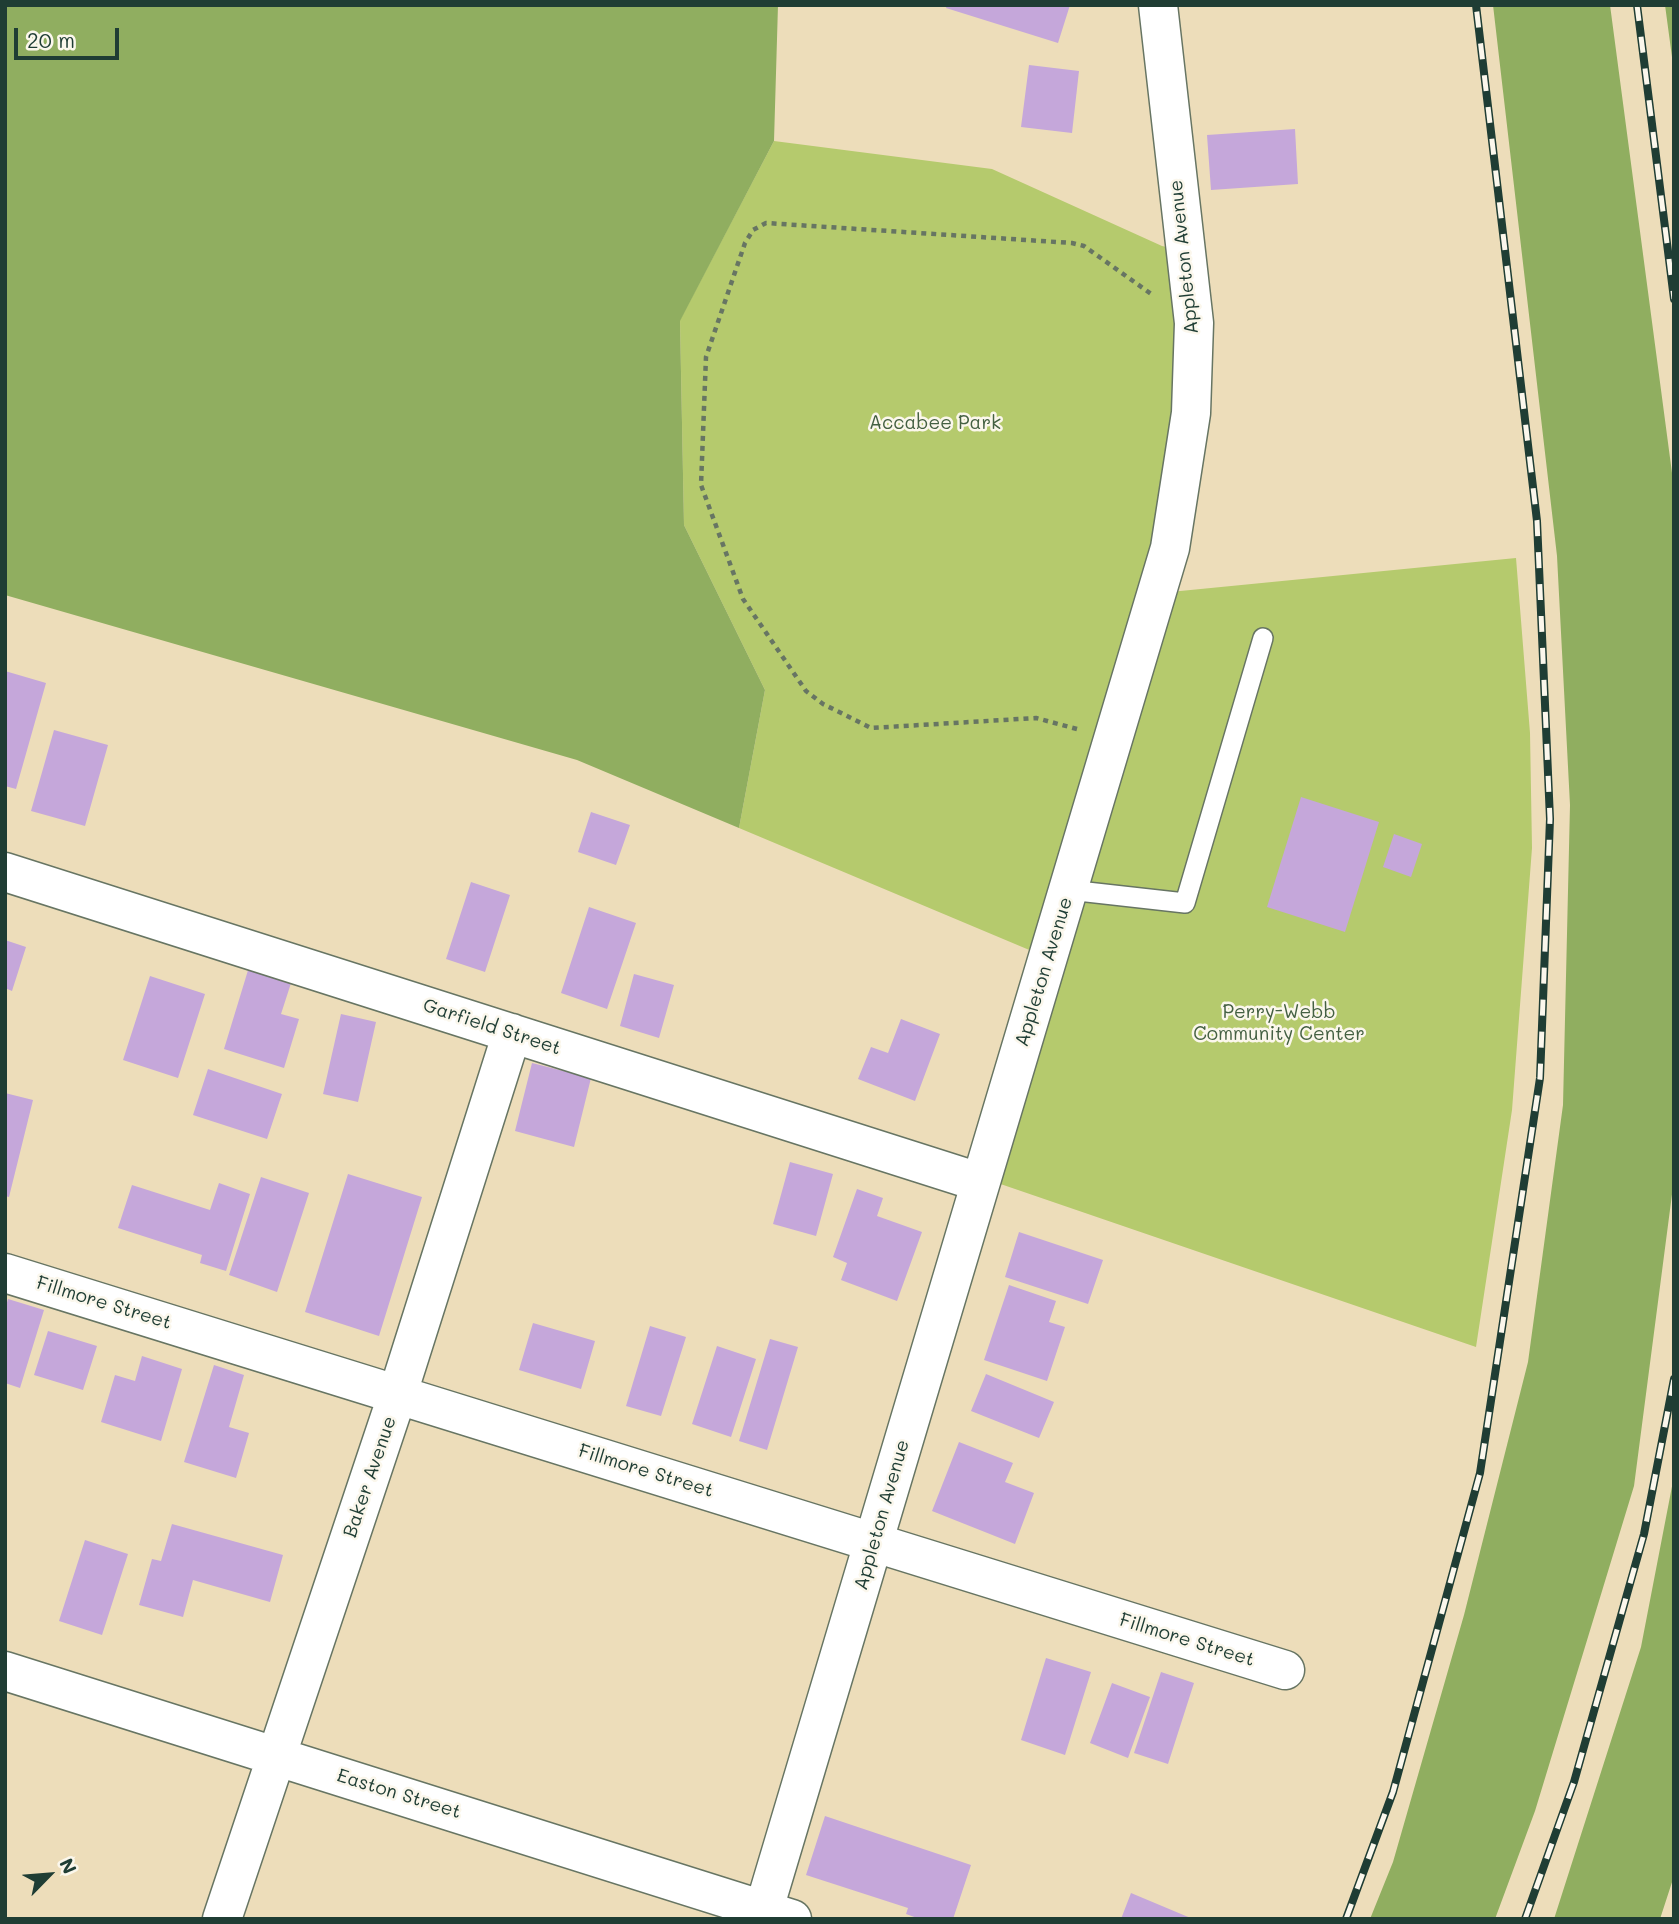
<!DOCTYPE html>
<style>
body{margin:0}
#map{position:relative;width:1679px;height:1924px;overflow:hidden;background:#edddba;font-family:Mali,sans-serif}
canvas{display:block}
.frame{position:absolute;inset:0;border:7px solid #1f3d34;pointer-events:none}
.north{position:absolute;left:14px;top:1840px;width:70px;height:70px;-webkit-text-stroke:5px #fbf7ec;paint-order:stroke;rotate:65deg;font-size:19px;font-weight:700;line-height:28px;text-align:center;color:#1f3d34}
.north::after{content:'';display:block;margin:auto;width:24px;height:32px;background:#1f3d34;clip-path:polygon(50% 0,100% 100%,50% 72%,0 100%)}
.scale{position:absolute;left:14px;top:28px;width:105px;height:32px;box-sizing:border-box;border:4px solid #1f3d34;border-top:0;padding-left:9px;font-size:21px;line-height:24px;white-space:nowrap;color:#1f3d34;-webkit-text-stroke:5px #fbf7ec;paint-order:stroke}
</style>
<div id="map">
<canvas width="1679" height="1924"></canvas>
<div class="frame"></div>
<div class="north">N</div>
<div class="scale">20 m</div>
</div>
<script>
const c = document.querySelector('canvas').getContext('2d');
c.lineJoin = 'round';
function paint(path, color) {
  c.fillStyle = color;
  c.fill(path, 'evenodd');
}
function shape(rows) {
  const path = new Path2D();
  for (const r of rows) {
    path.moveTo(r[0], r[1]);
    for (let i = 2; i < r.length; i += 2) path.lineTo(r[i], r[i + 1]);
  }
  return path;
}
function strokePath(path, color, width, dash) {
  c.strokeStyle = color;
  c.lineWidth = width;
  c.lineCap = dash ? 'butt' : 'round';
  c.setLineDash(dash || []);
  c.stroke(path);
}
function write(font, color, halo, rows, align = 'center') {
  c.font = font + ' Mali,sans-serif';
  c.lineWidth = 5;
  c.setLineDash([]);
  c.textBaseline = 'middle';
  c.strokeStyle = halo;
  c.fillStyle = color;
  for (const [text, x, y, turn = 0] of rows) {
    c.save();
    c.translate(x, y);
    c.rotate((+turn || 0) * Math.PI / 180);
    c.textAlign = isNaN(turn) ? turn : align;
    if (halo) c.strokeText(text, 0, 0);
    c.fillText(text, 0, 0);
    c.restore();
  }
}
const green = shape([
 [774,141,992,169,1162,246,1185,251,1191,413,1046,957,739,828,765,690,684,525,680,320],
 [1516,558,1530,733,1532,848,1512,1110,1476,1347,983,1178,1160,593]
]);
const forest = shape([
 [5,5,778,5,774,141,680,321,684,525,765,690,739,828,577,760,5,595],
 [1493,5,1610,5,1674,488,1674,1179,1634,1486,1535,1811,1495,1919,1370,1919,1393,1862,1464,1615,1528,1362,1563,1105,1570,805,1557,556],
 [1665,5,1674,5,1674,72],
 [1674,1476,1674,1876,1660,1919,1554,1919,1641,1647]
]);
const building = shape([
 [947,5,1070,5,1058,43,946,8],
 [1029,65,1079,71,1072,133,1021,127],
 [1295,129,1298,184,1211,190,1207,135],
 [5,671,46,683,16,789,5,786],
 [54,730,108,745,85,826,31,811],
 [1301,797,1379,822,1345,932,1267,907],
 [591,812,630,825,616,865,578,852],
 [1394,834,1422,844,1411,877,1383,867],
 [471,882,510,895,485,972,446,959],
 [589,907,636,923,607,1009,561,993],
 [5,940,26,947,12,991,5,988],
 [249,967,292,980,281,1014,299,1019,284,1068,224,1049],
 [634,974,674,985,659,1038,620,1026],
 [150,976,205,994,178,1078,123,1060],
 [341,1014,376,1022,358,1102,323,1094],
 [901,1019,940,1034,915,1101,858,1079,871,1047,888,1053],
 [532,1063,591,1078,574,1147,515,1131],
 [208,1069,282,1094,267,1139,193,1115],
 [5,1093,33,1100,9,1197,5,1196],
 [790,1162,833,1174,816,1236,773,1224],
 [348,1174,422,1197,379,1336,305,1312],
 [261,1177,309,1193,277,1292,229,1275],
 [219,1183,250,1194,226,1271,200,1263,202,1255,118,1228,132,1185,210,1210],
 [857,1189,883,1198,877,1216,922,1232,897,1301,841,1280,847,1263,833,1257],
 [1019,1232,1103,1260,1088,1304,1005,1277],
 [1009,1285,1056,1301,1049,1322,1065,1327,1047,1381,984,1360],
 [8,1299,44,1310,20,1388,5,1383,5,1309],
 [533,1323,595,1341,581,1389,519,1370],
 [650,1326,686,1337,661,1416,626,1406],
 [48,1331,97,1346,83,1390,34,1375],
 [770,1339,798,1347,767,1450,739,1441],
 [717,1346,756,1359,731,1437,692,1424],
 [142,1356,182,1369,161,1441,101,1422,115,1375,135,1381],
 [214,1365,244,1375,229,1427,249,1433,236,1478,184,1462],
 [986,1374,1054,1402,1039,1438,971,1411],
 [959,1442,1013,1463,1005,1482,1034,1493,1015,1544,932,1511],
 [172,1524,283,1555,270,1602,193,1580,183,1617,139,1605,152,1559,161,1561],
 [85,1540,128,1554,102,1635,59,1621],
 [1046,1658,1091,1672,1065,1755,1021,1740],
 [1161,1672,1194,1683,1168,1764,1134,1753],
 [1112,1683,1150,1697,1128,1758,1090,1743],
 [825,1816,971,1865,953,1919,920,1919,906,1914,908,1908,806,1875],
 [1131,1893,1193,1919,1121,1919]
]);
const path = shape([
 [1077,729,1036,718,871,728,823,704,806,691,743,599,701,485,706,357,745,243,753,230,766,223,1072,243,1084,246,1154,296]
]);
const lane = shape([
 [1069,890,1185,903,1263,638]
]);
const street = shape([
 [5,872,979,1182],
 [5,1273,1285,1670],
 [5,1671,792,1919],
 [222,1919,398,1393,512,1033],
 [761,1919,1170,548,1191,413,1194,323,1158,5]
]);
const rail = shape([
 [1637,5,1674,299],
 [1346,1919,1393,1792,1480,1473,1540,1078,1550,819,1537,521,1476,5],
 [1525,1919,1574,1782,1644,1534,1674,1379]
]);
const streetNames = [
 ["Appleton Avenue",1184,257,-96],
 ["Appleton Avenue",1044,972,-73],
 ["Garfield Street",492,1027,18],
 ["Fillmore Street",104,1303,17],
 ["Fillmore Street",646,1471,17],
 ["Baker Avenue",370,1477,-71],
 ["Appleton Avenue",882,1515,-74],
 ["Fillmore Street",1187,1640,17],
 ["Easton Street",399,1794,17]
];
const parkNames = [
 ["Accabee Park",935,423],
 ["Perry-Webb",1279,1012],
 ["Community Center",1279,1034]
];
paint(green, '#b5ca6d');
paint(forest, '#90ae60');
paint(building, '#c5a7da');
strokePath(lane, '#677563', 22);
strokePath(street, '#677563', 41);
strokePath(path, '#677563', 4.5, [5, 5]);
strokePath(lane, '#fff', 19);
strokePath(street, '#fff', 38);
strokePath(rail, '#1f3d34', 8);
strokePath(rail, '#fbf7ec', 5, [16]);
write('19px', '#1f3d34', '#fbf7ec', streetNames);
write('19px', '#446042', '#fbf7ec', parkNames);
</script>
